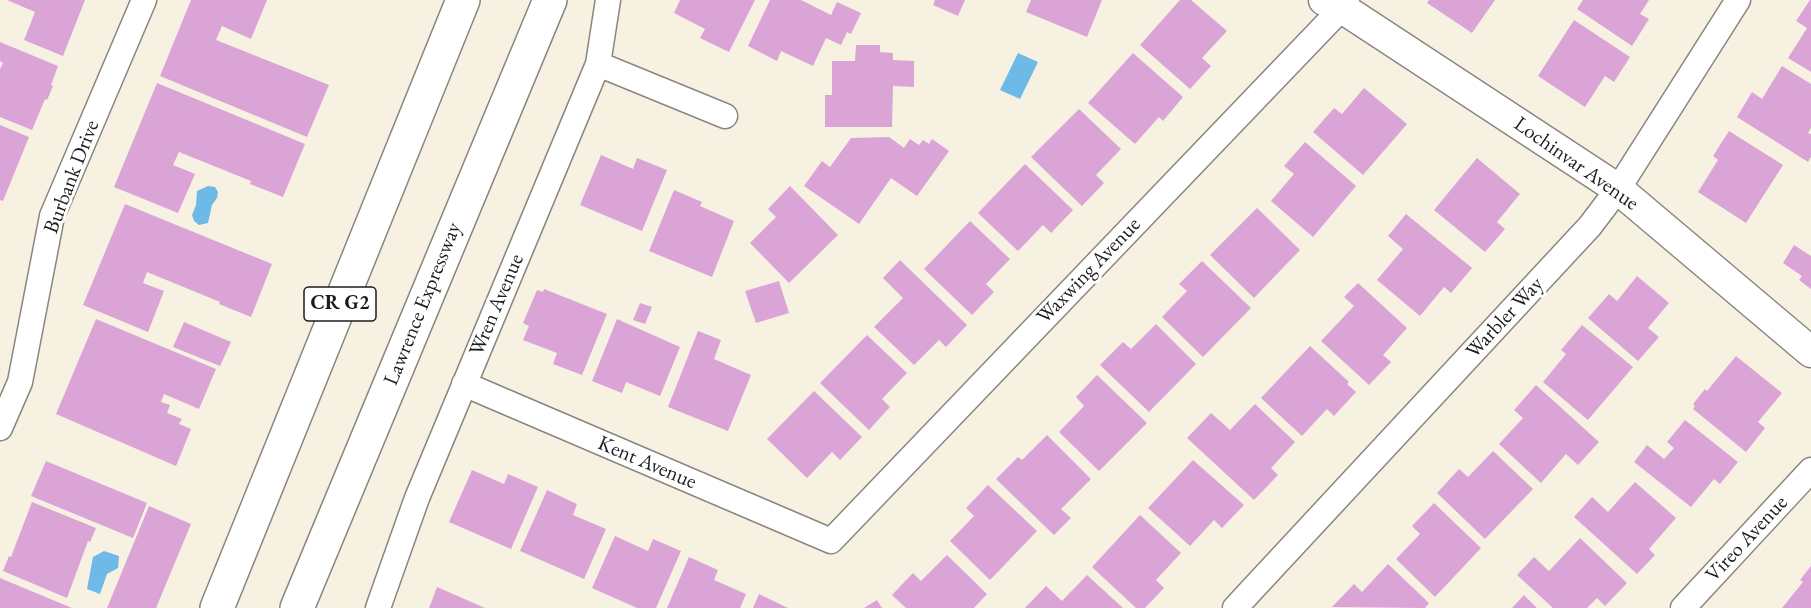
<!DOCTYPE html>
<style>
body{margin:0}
canvas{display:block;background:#f7f1e2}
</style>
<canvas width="1811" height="608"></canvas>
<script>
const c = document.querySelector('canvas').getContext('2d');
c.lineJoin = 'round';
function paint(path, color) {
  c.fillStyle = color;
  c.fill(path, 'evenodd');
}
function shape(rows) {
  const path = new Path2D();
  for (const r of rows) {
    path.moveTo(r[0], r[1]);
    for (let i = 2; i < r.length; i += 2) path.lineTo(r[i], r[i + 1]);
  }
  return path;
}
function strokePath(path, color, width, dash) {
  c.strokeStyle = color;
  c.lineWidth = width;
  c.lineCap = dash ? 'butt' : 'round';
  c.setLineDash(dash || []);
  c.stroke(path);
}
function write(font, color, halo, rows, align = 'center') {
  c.font = font + ' "EB Garamond",serif';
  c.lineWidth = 6;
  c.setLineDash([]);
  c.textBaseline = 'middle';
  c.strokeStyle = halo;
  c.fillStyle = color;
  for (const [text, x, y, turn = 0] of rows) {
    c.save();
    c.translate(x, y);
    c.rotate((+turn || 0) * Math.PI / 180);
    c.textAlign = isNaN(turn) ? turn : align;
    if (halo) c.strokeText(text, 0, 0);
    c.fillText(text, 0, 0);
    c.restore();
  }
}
const water = shape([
 [1018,53,1038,62,1020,99,1000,90],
 [208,186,215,187,218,192,217,198,212,205,208,223,199,225,194,221,192,215,196,205,197,191],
 [104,551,119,556,118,568,107,574,100,594,87,589,93,557]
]);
const building = shape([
 [7,0,85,0,63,56,24,40,35,12],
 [191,0,267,0,251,39,222,26,216,40,329,85,307,137,160,76],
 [680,0,755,0,729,52,700,38,705,29,674,13],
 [770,0,801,0,831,15,837,2,861,13,851,34,847,32,841,45,826,38,813,66,781,51,777,61,748,46],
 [935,0,965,0,958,16,933,5],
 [1031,0,1102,0,1087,37,1026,12],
 [1180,0,1191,0,1227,31,1202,58,1211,66,1190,89,1140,45],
 [1429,0,1495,0,1472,33,1427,3],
 [1583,0,1649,0,1640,14,1649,19,1632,46,1577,9],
 [1810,0,1811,0,1811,72,1788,58,1807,28,1796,21],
 [1574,20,1630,57,1614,82,1605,76,1585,107,1538,76],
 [0,42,58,66,51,85,53,86,47,100,45,99,32,130,0,117,0,69,3,63,0,61],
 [856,45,880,45,880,52,893,53,893,60,914,61,914,87,893,86,892,127,825,127,825,95,832,95,832,61,855,61],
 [1133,53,1183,97,1163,121,1159,117,1135,144,1088,103],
 [1782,66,1811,84,1811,128,1808,133,1811,134,1811,157,1808,162,1737,117,1752,92,1762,99],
 [157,83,305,144,283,197,250,184,251,181,179,152,173,165,195,174,178,213,114,187],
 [1364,88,1407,124,1363,175,1313,132,1334,108,1342,114],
 [1079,109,1121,149,1096,175,1104,183,1082,206,1031,157],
 [0,125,29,137,3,201,0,200],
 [1729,131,1783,165,1746,223,1698,192,1718,160,1713,156],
 [889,137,904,148,910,139,919,145,923,140,929,144,932,139,949,151,917,196,891,178,859,224,804,186,822,161,830,167,851,138],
 [1305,142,1356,186,1313,237,1271,201,1294,174,1284,166],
 [601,155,633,169,637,158,667,170,642,231,580,205],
 [1477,158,1520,194,1497,222,1505,229,1485,252,1434,210],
 [1025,164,1073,210,1051,233,1043,225,1018,251,978,213],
 [790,186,838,235,789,283,750,243,776,217,768,209],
 [674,190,702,202,700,206,734,221,712,277,649,251],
 [125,204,272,264,251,317,219,304,220,302,147,272,143,283,164,291,148,332,83,305],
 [1257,208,1300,250,1254,298,1210,255],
 [1406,214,1472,268,1451,293,1444,287,1420,316,1377,280,1403,249,1388,236],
 [970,221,1010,259,986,284,994,292,972,315,924,269],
 [1794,245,1811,256,1811,289,1799,280,1802,276,1783,263],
 [900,260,967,325,946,347,939,340,914,365,874,327,903,298,883,278],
 [1202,261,1251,308,1203,357,1162,317,1187,291,1179,284],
 [1637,276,1669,303,1648,328,1659,337,1638,361,1588,318,1609,294,1617,301],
 [779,281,789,313,756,323,745,291],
 [1358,283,1407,328,1383,355,1391,362,1369,385,1321,341,1354,306,1344,297],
 [544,289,607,314,582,375,553,364,557,353,523,340,529,326,523,323,537,290,543,292],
 [640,303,652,307,645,324,633,320],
 [96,319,216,369,199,409,164,394,161,402,170,405,167,413,182,419,179,424,191,429,176,466,56,414],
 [617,319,680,347,660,396,626,382,622,393,592,381],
 [184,322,231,342,220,366,173,347],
 [1156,324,1196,364,1149,412,1100,365,1123,342,1131,349],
 [1582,325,1633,367,1588,420,1543,382,1566,354,1561,350],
 [698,331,721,340,714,359,751,375,728,431,668,407],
 [867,335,907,373,882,399,890,407,869,430,820,383],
 [1310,346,1349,382,1347,384,1356,392,1334,416,1327,409,1302,436,1261,398],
 [1736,356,1782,393,1758,422,1765,428,1746,452,1693,409,1695,406,1693,404,1705,389,1707,391],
 [1097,375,1147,423,1099,471,1059,432,1084,406,1076,397],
 [1536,385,1599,442,1578,465,1566,454,1541,483,1499,444,1523,418,1514,410],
 [814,391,862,437,840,460,832,452,807,478,767,439],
 [1255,404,1295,442,1271,468,1278,475,1254,500,1187,438,1211,413,1230,430],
 [1685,420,1738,462,1720,484,1714,479,1691,507,1634,462,1647,445,1664,459,1674,448,1667,442],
 [1047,435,1091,479,1061,509,1071,518,1054,535,996,479,1018,457,1022,460],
 [1493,451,1533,489,1485,539,1437,493,1459,469,1468,477],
 [1193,460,1244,505,1222,528,1214,520,1190,546,1148,508],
 [46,461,147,503,133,538,31,496],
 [472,470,504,484,508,474,538,487,511,549,449,522],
 [1635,482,1676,518,1649,549,1655,555,1637,574,1574,517,1592,497,1608,512],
 [988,485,1037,531,990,580,950,541,974,516,966,508],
 [547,490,577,504,573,515,606,529,584,579,520,551],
 [32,502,96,528,90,542,88,541,67,598,3,571,9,556,11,557],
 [1434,503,1481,548,1435,597,1396,559,1420,534,1412,526],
 [149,506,191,524,156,608,107,608],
 [1140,515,1181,553,1156,580,1164,588,1145,608,1136,608,1092,567],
 [615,536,648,551,653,539,681,551,656,608,637,608,592,588],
 [1580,538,1627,583,1605,606,1597,598,1587,608,1553,608,1517,575,1534,557,1549,571],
 [947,555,987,594,974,608,906,608,892,595,913,573,921,581],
 [689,557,718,570,714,580,746,594,740,608,667,608],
 [1388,564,1429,603,1425,608,1332,607,1354,584,1362,592],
 [1811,566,1811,608,1782,608,1803,582,1800,580],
 [1087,575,1123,608,1025,608,1046,586,1062,601],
 [0,578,72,608,0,608],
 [437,587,485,608,429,608],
 [759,594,788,608,753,608],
 [1524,595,1537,608,1512,608],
 [877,600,882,608,864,608]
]);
const minor = shape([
 [598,64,725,116],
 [464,384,831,541,1342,8,1347,0],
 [0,428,20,382,52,216,144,0],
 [378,608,417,498,598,64,608,0],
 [1235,608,1590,226,1618,189,1738,0],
 [1683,608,1811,470]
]);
const tertiary = shape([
 [1324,0,1342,8,1618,189,1811,352]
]);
const trunk = shape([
 [217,608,463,0],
 [297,608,550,0]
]);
const shields = [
 [340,304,72]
];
const shieldNames = [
 ["CR G2",340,304]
];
const streetNames = [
 ["Lochinvar Avenue",1576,164,35],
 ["Burbank Drive",72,177,-69],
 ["Waxwing Avenue",1089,271,-46],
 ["Lawrence Expressway",423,304,-68],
 ["Wren Avenue",497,305,-67],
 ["Warbler Way",1505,318,-47],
 ["Kent Avenue",647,463,23],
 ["Vireo Avenue",1747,539,-47]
];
paint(water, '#6db9e7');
paint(building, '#daa4d7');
strokePath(minor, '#8a867f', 27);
strokePath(tertiary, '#8a867f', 33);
strokePath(trunk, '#8a867f', 36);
strokePath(minor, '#fff', 24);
strokePath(tertiary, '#fff', 30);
strokePath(trunk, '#fff', 33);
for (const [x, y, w] of shields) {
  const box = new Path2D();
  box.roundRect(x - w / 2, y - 17, w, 34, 4.5);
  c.fillStyle = '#fff';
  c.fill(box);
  strokePath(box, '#1c1c1c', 1.5);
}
write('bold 20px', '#1c1c1c', null, shieldNames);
write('21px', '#1c1c1c', '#fff', streetNames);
</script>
